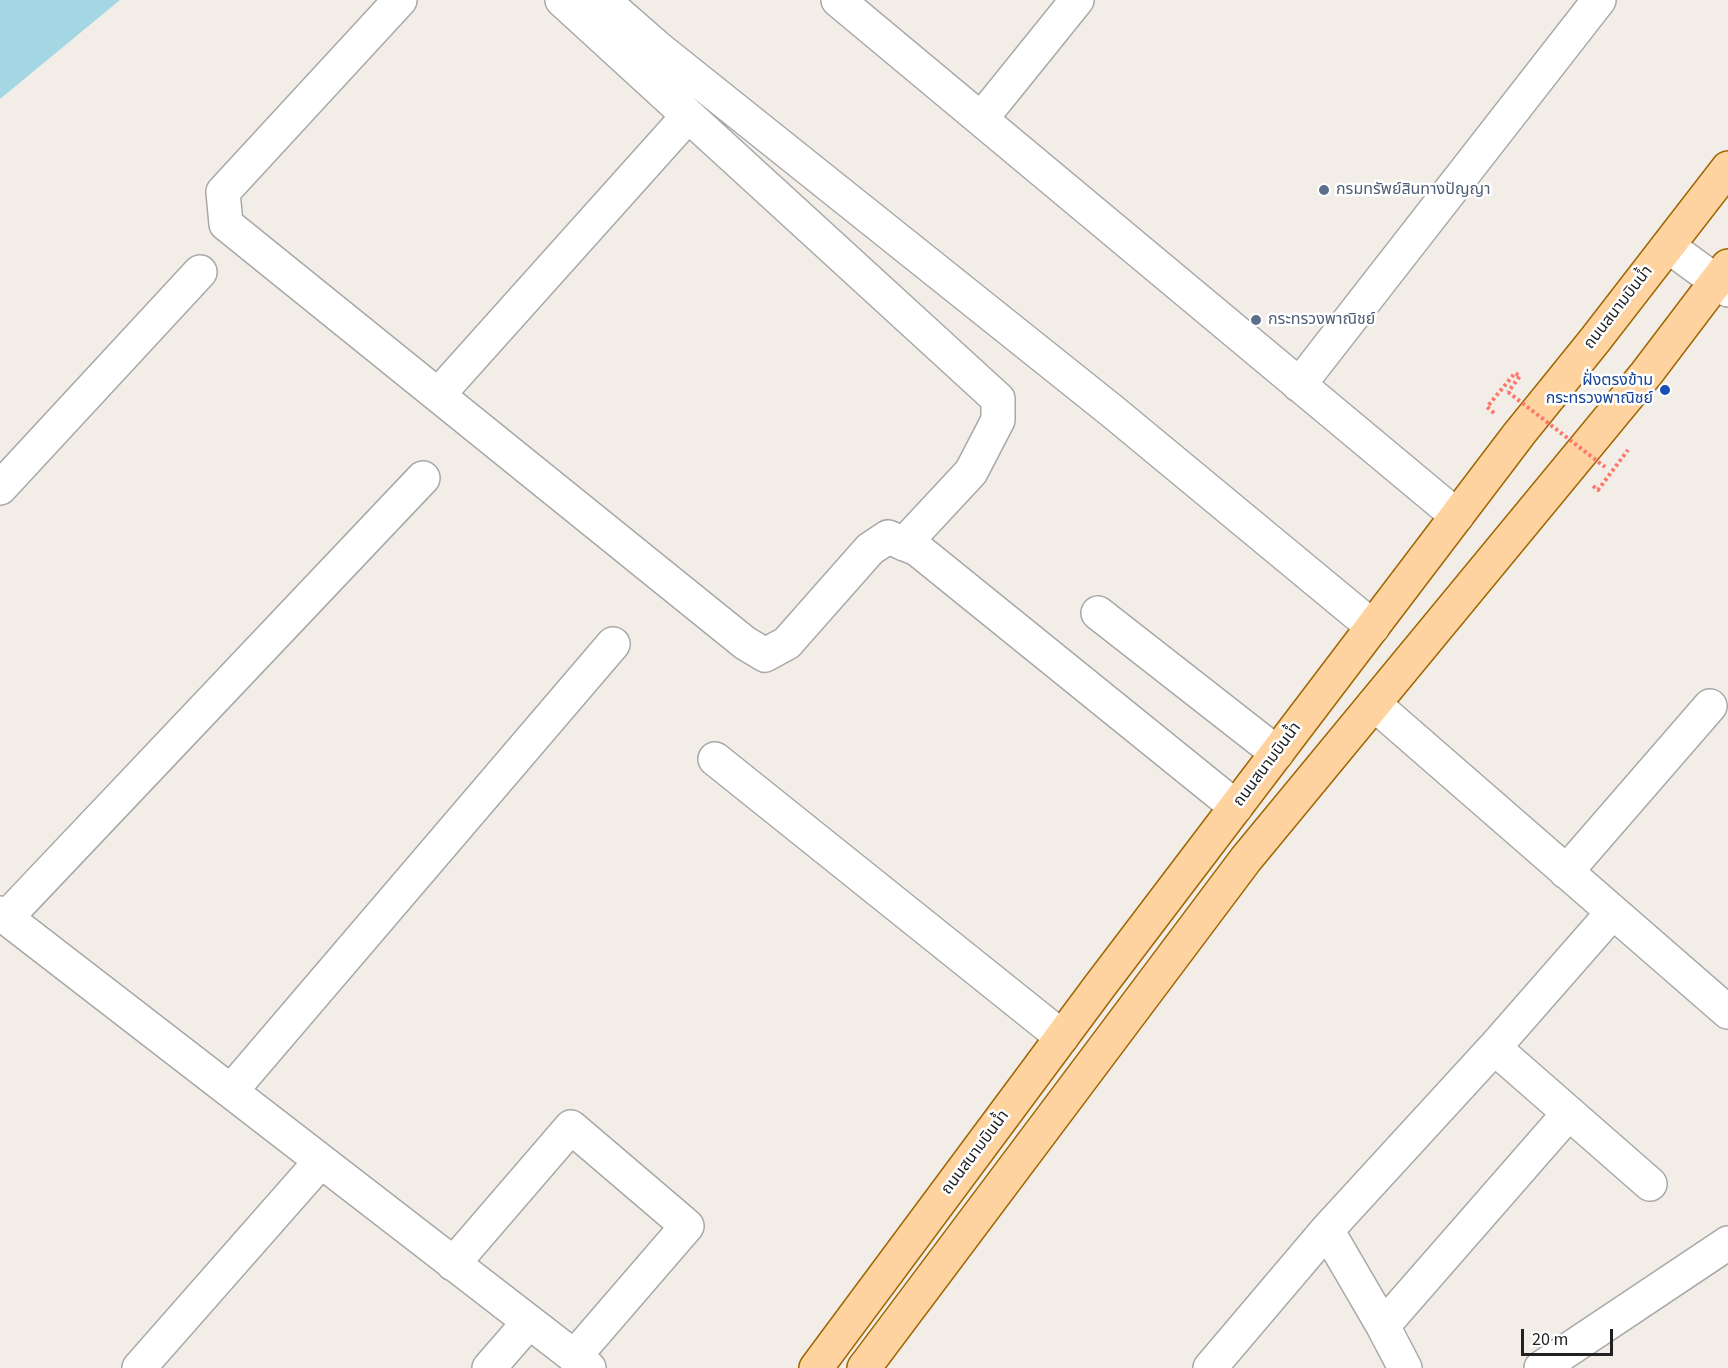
<!DOCTYPE html>
<meta charset="utf-8">
<style>
body{margin:0}
#map{position:relative;width:1728px;height:1368px;overflow:hidden;background:#f2eee7;font-family:"Source Sans 3",sans-serif}
canvas{display:block}
.scale{position:absolute;left:1521px;top:1329px;width:92px;height:27px;box-sizing:border-box;border:3px solid #212121;border-top:0;padding-left:8px;font-size:18px;line-height:21px;white-space:nowrap;color:#212121;-webkit-text-stroke:4px #fff;paint-order:stroke}
</style>
<div id="map">
<canvas width="1728" height="1368"></canvas>
<div class="scale">20 m</div>
</div>
<script>
const c = document.querySelector('canvas').getContext('2d');
c.lineJoin = 'round';
function paint(path, color) {
  c.fillStyle = color;
  c.fill(path, 'evenodd');
}
function shape(rows) {
  const path = new Path2D();
  for (const r of rows) {
    path.moveTo(r[0], r[1]);
    for (let i = 2; i < r.length; i += 2) path.lineTo(r[i], r[i + 1]);
  }
  return path;
}
function strokePath(path, color, width, dash) {
  c.strokeStyle = color;
  c.lineWidth = width;
  c.lineCap = dash ? 'butt' : 'round';
  c.setLineDash(dash || []);
  c.stroke(path);
}
function write(font, color, halo, rows, align = 'center') {
  c.font = font + ' "Source Sans 3","Noto Sans Thai",sans-serif';
  c.lineWidth = 5;
  c.setLineDash([]);
  c.textBaseline = 'middle';
  c.strokeStyle = halo;
  c.fillStyle = color;
  for (const [text, x, y, turn = 0] of rows) {
    c.save();
    c.translate(x, y);
    c.rotate((+turn || 0) * Math.PI / 180);
    c.textAlign = isNaN(turn) ? turn : align;
    if (halo) c.strokeText(text, 0, 0);
    c.fillText(text, 0, 0);
    c.restore();
  }
}
const water = shape([
 [0,0,120,0,0,99]
]);
const path = shape([
 [1494,413,1487,407,1515,373,1520,376,1508,392],
 [1593,486,1598,490,1628,450]
]);
const minor = shape([
 [400,0,223,192,226,224,745,643,765,655,787,643,870,549,888,537,917,549,1236,807],
 [562,0,998,399,998,420,971,472,904,544],
 [603,0,659,49,1112,411,1373,627],
 [838,0,1457,516],
 [981,119,1077,0],
 [1668,246,1728,290],
 [1299,385,1599,0],
 [438,395,688,116],
 [0,488,200,272],
 [1098,613,1277,753],
 [1374,704,1728,1012],
 [715,759,1062,1037],
 [1566,872,1710,706],
 [0,913,589,1368],
 [6,918,423,478],
 [1493,1049,1506,1058,1650,1184],
 [231,1091,613,644],
 [1327,1230,1383,1326,1405,1368],
 [453,1264,571,1127,687,1226,574,1357],
 [1383,1326,1569,1113],
 [139,1368,321,1161],
 [489,1368,529,1322],
 [1210,1368,1327,1230,1493,1049,1613,912],
 [1541,1368,1728,1243]
]);
const major = shape([
 [816,1368,1099,987,1519,434,1595,340,1728,168],
 [864,1368,1246,859,1646,374,1728,266]
]);
const pathBridge = shape([
 [1508,392,1605,467]
]);
const markers = [
 [1324,190,6,"#5c6f8a"],
 [1256,320,6,"#5c6f8a"],
 [1665,390,6,"#1a4fb4"]
];
const serviceNames = [
 ["กรมทรัพย์สินทางปัญญา",1336,190],
 ["กระทรวงพาณิชย์",1268,320]
];
const streetNames = [
 ["ถนนสนามบินน้ำ",1619,308,-52],
 ["ถนนสนามบินน้ำ",1268,765,-53],
 ["ถนนสนามบินน้ำ",976,1153,-53]
];
const transitNames = [
 ["ฝั่งตรงข้าม",1653,381],
 ["กระทรวงพาณิชย์",1653,399]
];
paint(water, '#a4d7e4');
strokePath(minor, '#a8a8a8', 36);
strokePath(major, '#9f6500', 36);
strokePath(path, '#ff766c', 4, [3, 3]);
strokePath(minor, '#fff', 33);
strokePath(major, '#ffd3a0', 33);
strokePath(pathBridge, '#ff766c', 4, [3, 3]);
for (const [x, y, r, color] of markers) {
  const dot = new Path2D();
  dot.arc(x, y, r, 0, 2 * Math.PI);
  c.fillStyle = color;
  c.fill(dot);
  strokePath(dot, '#fff', 2);
}
write('16px', '#4e5e75', '#fff', serviceNames, 'left');
write('16px', '#212121', '#fff', streetNames);
write('16px', '#164399', '#fff', transitNames, 'right');
</script>
